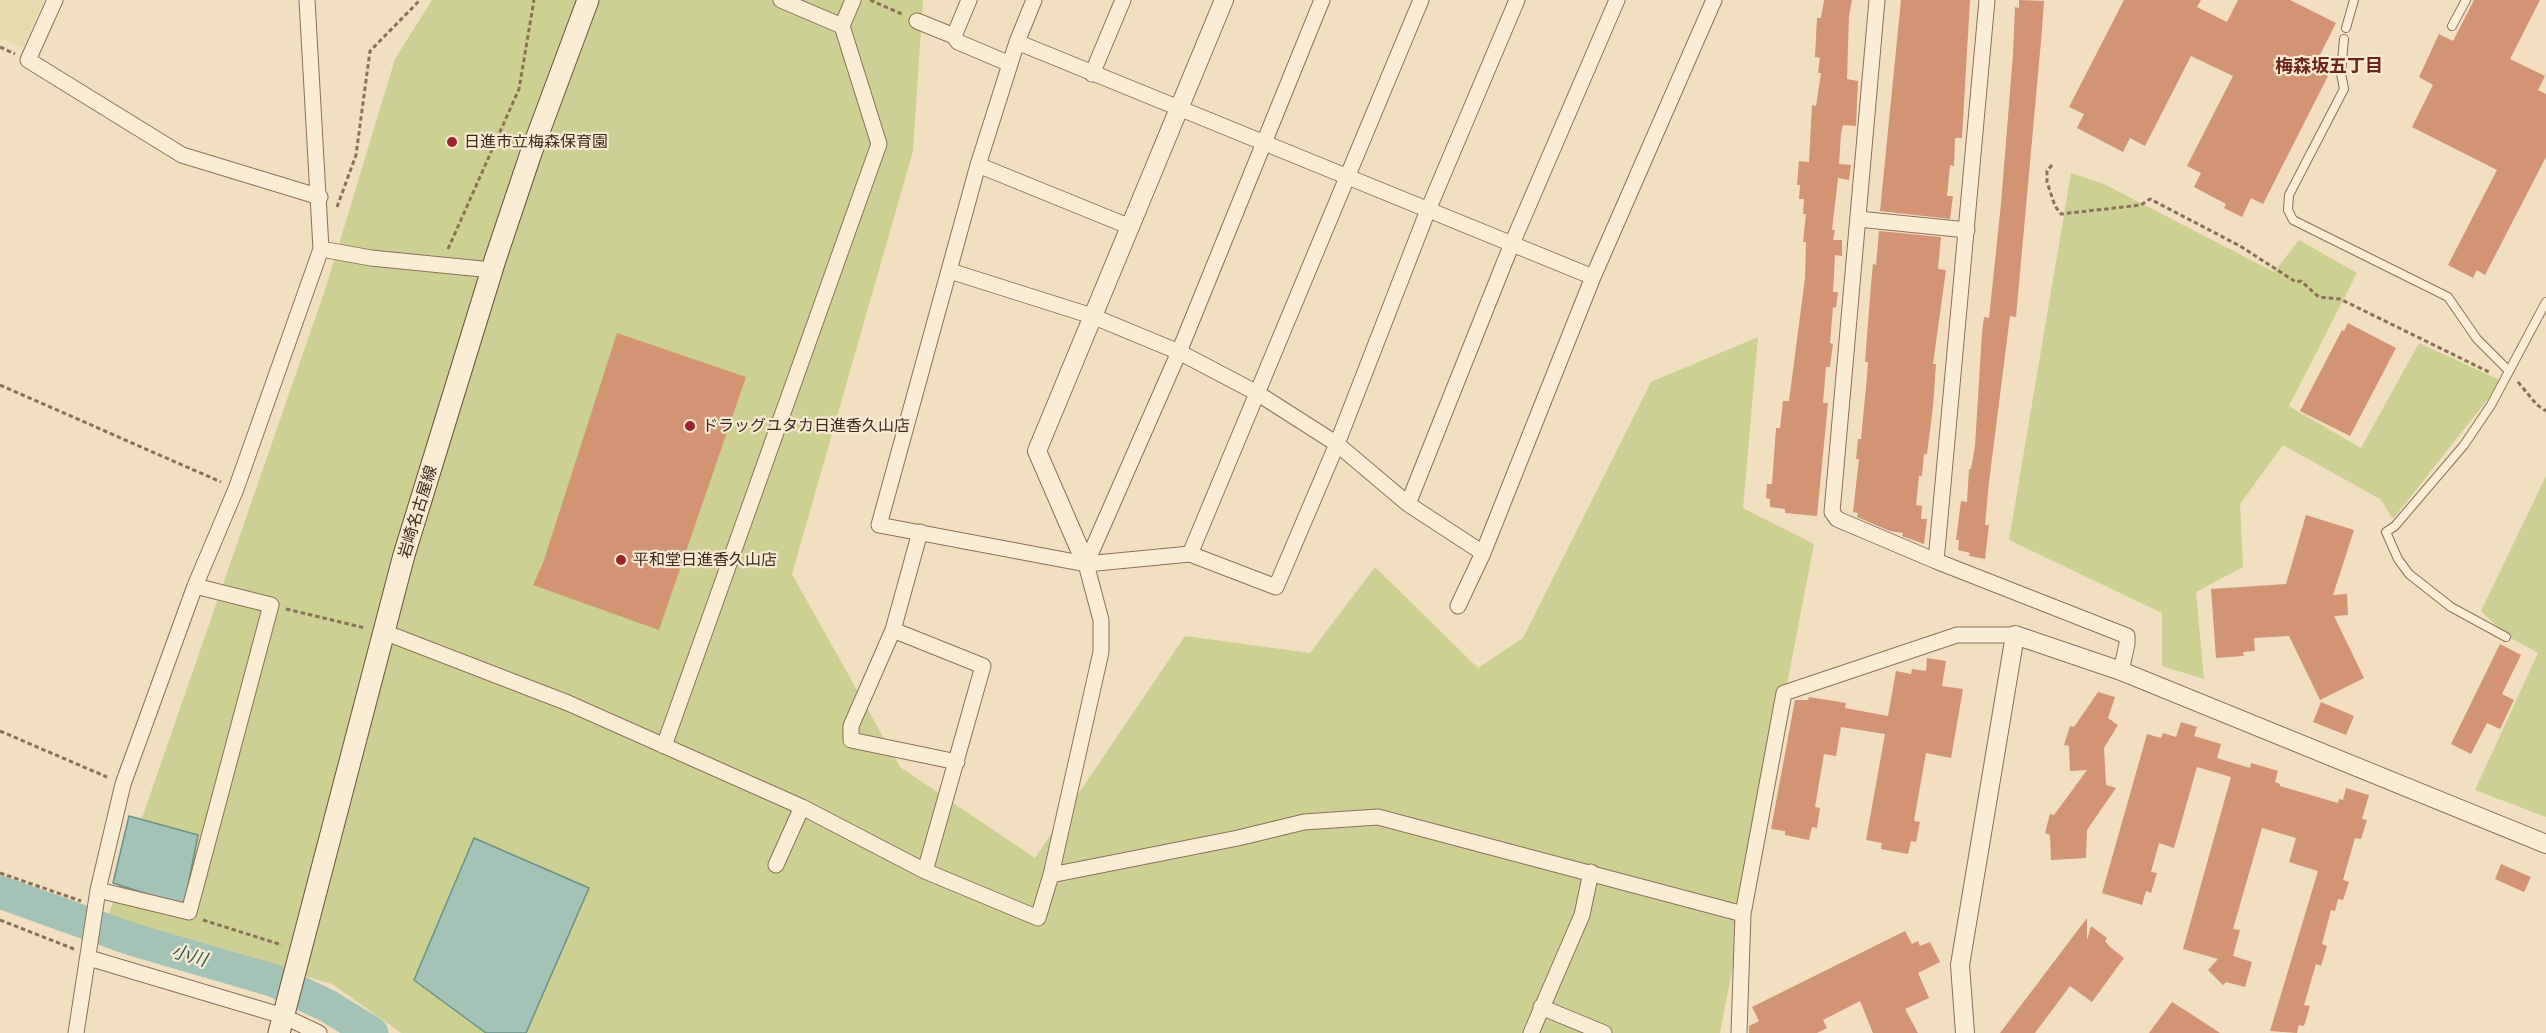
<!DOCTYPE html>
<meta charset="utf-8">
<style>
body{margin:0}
canvas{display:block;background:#f1dfc0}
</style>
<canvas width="2546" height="1033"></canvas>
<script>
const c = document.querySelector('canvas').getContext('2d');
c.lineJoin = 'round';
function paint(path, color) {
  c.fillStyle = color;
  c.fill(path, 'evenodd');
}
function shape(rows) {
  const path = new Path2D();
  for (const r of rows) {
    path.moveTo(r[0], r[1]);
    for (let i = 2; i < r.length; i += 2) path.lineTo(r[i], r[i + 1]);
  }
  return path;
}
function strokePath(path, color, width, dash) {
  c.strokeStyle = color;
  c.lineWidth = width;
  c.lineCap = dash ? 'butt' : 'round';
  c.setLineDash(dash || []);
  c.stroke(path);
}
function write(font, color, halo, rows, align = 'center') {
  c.font = font + ' "Crimson Pro","Noto Sans JP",serif';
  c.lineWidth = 4.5;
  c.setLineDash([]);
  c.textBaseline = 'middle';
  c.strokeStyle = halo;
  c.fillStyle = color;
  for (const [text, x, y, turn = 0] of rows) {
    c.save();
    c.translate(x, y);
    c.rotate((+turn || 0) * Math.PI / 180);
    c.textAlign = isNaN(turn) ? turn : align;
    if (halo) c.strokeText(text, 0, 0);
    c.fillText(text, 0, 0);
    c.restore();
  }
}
const farmland = shape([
 [0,0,44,0,23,48,0,38]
]);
const green = shape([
 [432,0,923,0,913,151,792,574,900,767,1035,858,1185,636,1310,653,1375,567,1478,668,1523,638,1651,382,1758,337,1743,508,1814,544,1720,1033,401,1033,332,984,107,919,326,287,395,59],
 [2071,173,2104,184,2274,272,2299,240,2357,273,2289,406,2361,448,2419,343,2502,381,2393,519,2380,499,2283,445,2240,504,2243,567,2196,592,2204,679,2162,666,2162,613,2009,540],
 [2546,476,2546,817,2475,790,2538,653,2507,636,2481,611]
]);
const water = shape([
 [129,816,198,835,184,906,113,883,129,816],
 [474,838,589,888,526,1033,486,1033,414,980,474,838]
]);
const river = shape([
 [0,892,131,939,275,981,328,1006,372,1033]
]);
const building = shape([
 [1824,0,1852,0,1849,16,1847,79,1858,81,1856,126,1843,125,1841,133,1839,164,1851,165,1849,180,1838,178,1832,230,1835,230,1833,240,1842,240,1842,256,1835,255,1833,292,1838,292,1836,308,1833,307,1830,343,1833,344,1830,367,1826,367,1823,403,1828,403,1817,516,1785,513,1785,509,1770,507,1770,499,1766,498,1767,484,1772,484,1776,428,1780,428,1783,401,1789,401,1805,278,1806,242,1803,242,1806,214,1803,214,1804,199,1799,199,1800,185,1797,185,1799,161,1809,162,1812,105,1816,106,1821,73,1818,73,1820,58,1815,57,1817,18,1821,18],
 [1901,0,1970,0,1962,138,1955,138,1954,166,1950,165,1947,196,1953,196,1950,219,1880,211],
 [2019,0,2044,1,2042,30,2016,317,2010,316,1989,482,1985,525,1989,525,1985,559,1969,556,1970,553,1958,550,1959,540,1956,540,1961,501,1967,502,1969,469,1971,469,1975,446,1982,333,1984,317,1989,318,2001,204,2013,54,2015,7,2019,8],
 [2124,0,2201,0,2197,7,2227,22,2238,0,2290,0,2336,23,2314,67,2329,74,2263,204,2251,198,2242,217,2224,208,2226,204,2194,187,2201,173,2187,166,2233,76,2191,56,2145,146,2130,138,2123,152,2077,128,2084,114,2069,107],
 [2474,0,2540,0,2510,59,2545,76,2538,90,2546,94,2546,157,2485,275,2477,270,2473,278,2448,265,2497,170,2412,127,2433,85,2419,77,2439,34,2453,41],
 [1879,231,1941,237,1938,269,1946,270,1933,364,1936,364,1933,407,1927,454,1924,454,1922,476,1919,476,1916,505,1922,506,1921,519,1927,519,1924,544,1902,536,1903,533,1890,531,1857,517,1858,513,1853,512,1859,459,1856,459,1858,439,1861,439,1867,377,1868,362,1865,362,1871,284,1873,264,1876,265],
 [2348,323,2396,348,2350,436,2300,411,2342,330,2344,331],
 [617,333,746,377,659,630,533,585,543,563],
 [2306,515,2354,530,2333,595,2347,594,2348,615,2334,616,2364,678,2320,700,2289,636,2254,638,2255,651,2243,652,2244,656,2216,658,2211,589,2286,584],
 [2500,644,2521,655,2502,694,2514,700,2500,729,2487,723,2471,754,2451,744],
 [1927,658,1946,661,1942,686,1963,689,1951,758,1926,753,1914,821,1920,822,1916,842,1911,841,1908,854,1881,849,1882,843,1866,840,1885,734,1841,727,1836,756,1824,754,1815,807,1820,808,1817,828,1812,827,1809,840,1785,835,1785,831,1771,829,1795,700,1808,700,1809,697,1846,703,1845,708,1888,716,1896,671,1911,674,1912,669,1926,671],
 [2098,692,2115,697,2108,718,2118,725,2104,748,2106,785,2116,788,2087,830,2086,858,2051,860,2050,835,2045,833,2050,814,2054,815,2087,770,2070,771,2069,746,2064,745,2070,726,2074,727],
 [2321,702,2354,716,2346,735,2313,722],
 [2181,722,2197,727,2194,736,2221,744,2217,758,2250,768,2251,763,2278,771,2275,782,2280,784,2280,786,2338,803,2339,799,2343,800,2346,788,2369,795,2362,819,2367,820,2361,839,2355,838,2343,880,2349,882,2343,900,2338,899,2335,911,2331,910,2322,944,2327,946,2321,966,2316,964,2304,1005,2310,1006,2304,1026,2299,1025,2297,1033,2270,1031,2318,871,2289,862,2296,838,2262,828,2233,929,2240,930,2233,956,2252,962,2245,987,2226,982,2223,985,2208,970,2218,959,2183,949,2231,777,2197,767,2174,848,2159,843,2151,872,2157,873,2151,893,2146,891,2142,905,2102,893,2147,734,2161,738,2163,733,2176,737],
 [2501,864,2531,877,2524,892,2495,879],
 [2087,918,2087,940,2091,926,2107,938,2105,941,2110,947,2124,958,2092,1002,2070,986,2035,1033,2000,1033],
 [1905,931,1912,944,1918,941,1920,946,1930,942,1940,962,1918,973,1929,998,1905,1009,1918,1033,1873,1033,1860,1001,1823,1020,1827,1028,1817,1033,1749,1033,1749,1026,1759,1021,1752,1007],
 [2172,1002,2191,1014,2220,1033,2149,1033]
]);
const path = shape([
 [870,0,902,14],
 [0,47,15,54],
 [2052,165,2047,171,2047,182,2055,206,2061,214,2141,205,2150,199,2240,246,2296,282,2301,281,2319,297,2340,299,2491,373],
 [337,207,356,155,370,51,420,0],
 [448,249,519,89,534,0],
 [2518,382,2537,405,2546,411],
 [0,385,221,482],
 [286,609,365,628],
 [0,731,107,777],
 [0,873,81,901],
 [0,920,74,949],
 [203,920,282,945]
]);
const service = shape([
 [2452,26,2466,0],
 [2346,28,2354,0],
 [2344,39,2341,73,2344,89,2289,195,2288,210,2293,220,2448,297,2477,339,2509,371],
 [2506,637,2451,607,2409,574,2398,559,2386,532,2395,526,2464,445,2491,405,2546,302]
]);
const minor = shape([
 [55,0,28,60,182,155,320,197],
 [781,0,842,26,853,0],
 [969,0,954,36,958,42,1010,64],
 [1034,0,1017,42,978,165,879,525,1086,564,1190,554,1276,587,1337,444,1428,210,1517,0],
 [1877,0,1832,512,1837,519,1936,561,2127,636,2127,644,2121,671],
 [917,21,954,36],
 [1017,42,1593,277],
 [1092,74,1123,0],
 [978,165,1128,226],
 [1858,219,1967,230],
 [321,249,371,258,492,270],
 [950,271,1092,316,1179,352,1257,393,1337,444,1408,504,1483,553,1593,277,1714,0],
 [1408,504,1511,246,1617,0],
 [920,532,893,630,983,666,925,871],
 [1190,554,1421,0],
 [1936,561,1987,0],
 [1458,606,1483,553],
 [893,630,851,726,851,740,957,762],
 [384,632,568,703,802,807,925,871,1038,918,1051,875,1101,652,1101,620,1086,564,1179,352,1322,0],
 [664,746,879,144,842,26],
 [776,865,802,807],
 [1051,875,1238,838,1304,822,1378,817,1743,914],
 [98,890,189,912,271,605,195,586],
 [89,958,283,1016,319,1033],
 [1541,1007,1604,1033],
 [76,1033,98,890,123,784,195,586,236,489,321,249,307,0],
 [1531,1033,1582,915,1591,872],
 [1739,1033,1743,914,1784,693,1957,635,2015,635]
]);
const tertiary = shape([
 [1086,564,1037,451,1224,0],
 [1965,1033,1960,965,2015,635,2121,671,2546,844]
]);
const secondary = shape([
 [279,1033,404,555,495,260,531,153,588,0]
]);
const markers = [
 [452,142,6,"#9f222b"],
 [690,426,6,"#9f222b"],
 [621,560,6,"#9f222b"]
];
const poiNames = [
 ["日進市立梅森保育園",464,142],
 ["ドラッグユタカ日進香久山店",702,426],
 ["平和堂日進香久山店",633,560]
];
const streetNames = [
 ["岩崎名古屋線",418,512,-73]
];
const neighbourhoodNames = [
 ["梅森坂五丁目",2329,66]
];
const waterNames = [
 ["小川",189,956,16]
];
paint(farmland, '#e7daad');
paint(green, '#cdd093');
paint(water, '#a3c3b7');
strokePath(water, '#699185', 1.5);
strokePath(river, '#a3c3b7', 33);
paint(building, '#d29473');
strokePath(service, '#8b6f56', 10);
strokePath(minor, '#8b6f56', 17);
strokePath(tertiary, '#8b6f56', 20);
strokePath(secondary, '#6d503a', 23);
strokePath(path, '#8b6f56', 3, [4.5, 3]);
strokePath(service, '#fbedd4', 8);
strokePath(minor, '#fbedd4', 15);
strokePath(tertiary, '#fbedd4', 18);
strokePath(secondary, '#fbedd4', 21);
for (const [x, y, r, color] of markers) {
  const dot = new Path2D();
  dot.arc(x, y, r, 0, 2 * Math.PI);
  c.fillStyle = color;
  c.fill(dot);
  strokePath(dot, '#f8ead0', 2);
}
write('16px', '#3a291c', '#f8ead0', poiNames, 'left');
write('16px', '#3a291c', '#f8ead0', streetNames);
write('bold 18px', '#6a2418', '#f8ead0', neighbourhoodNames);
write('italic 18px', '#2a5b54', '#f8ead0', waterNames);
</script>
